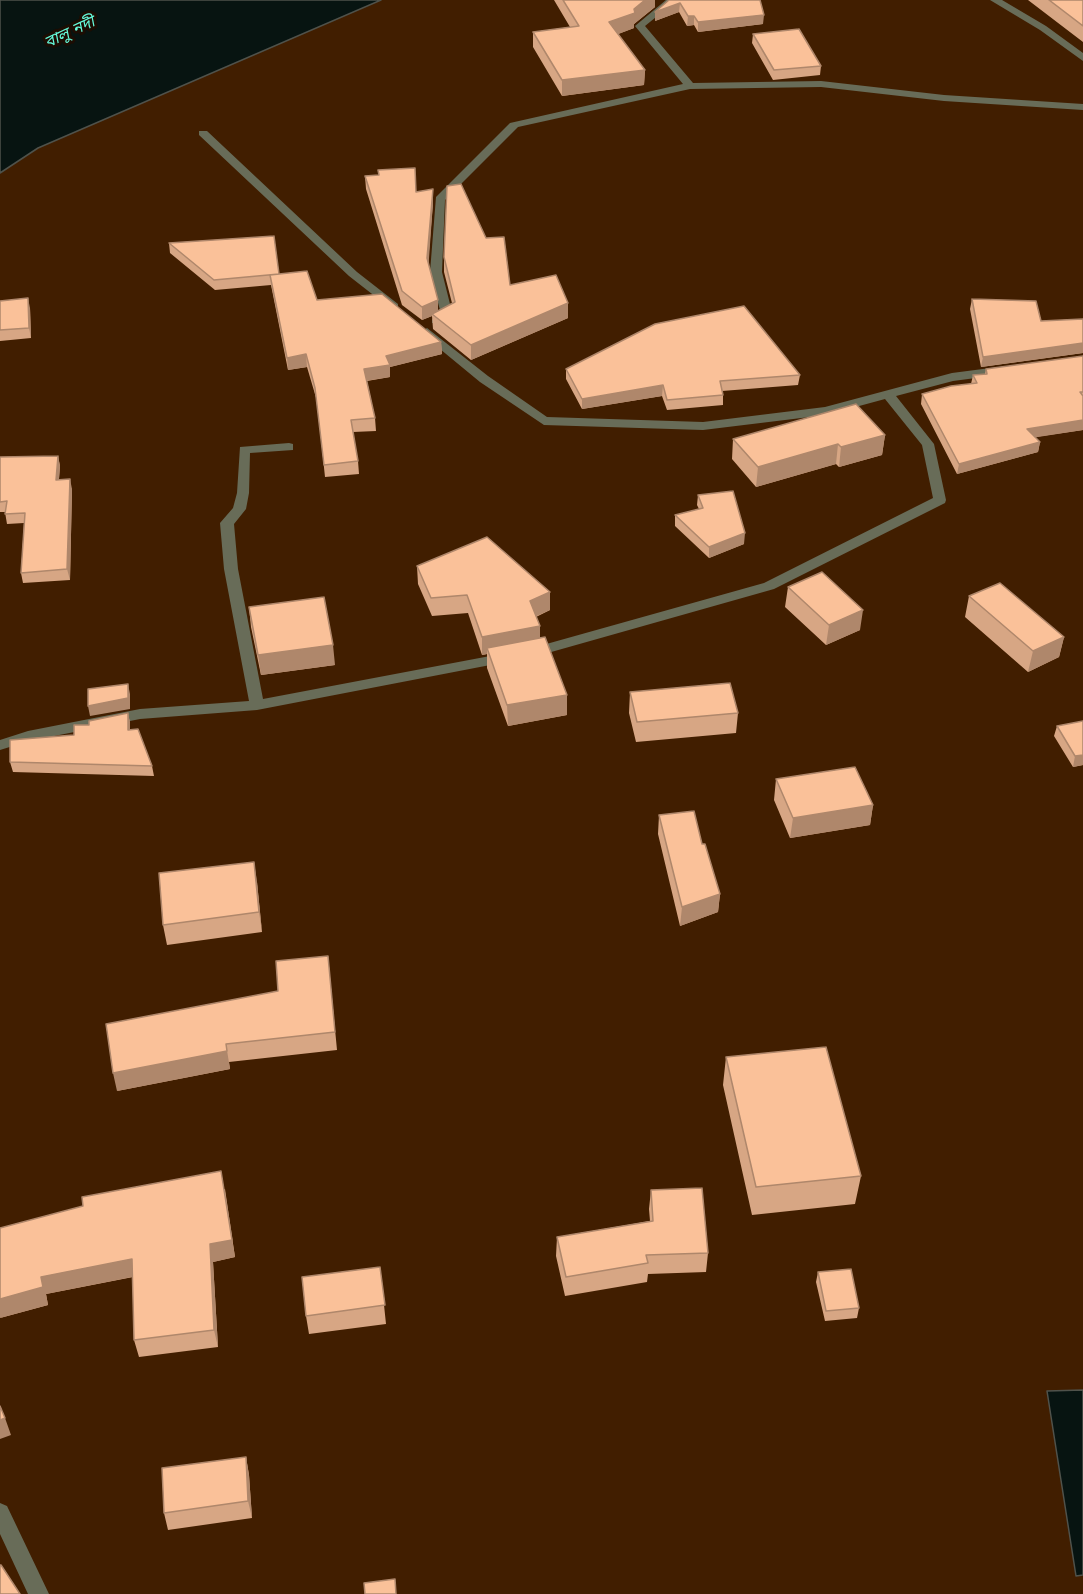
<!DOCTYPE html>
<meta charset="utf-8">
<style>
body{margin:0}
canvas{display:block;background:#411e00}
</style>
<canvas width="1083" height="1594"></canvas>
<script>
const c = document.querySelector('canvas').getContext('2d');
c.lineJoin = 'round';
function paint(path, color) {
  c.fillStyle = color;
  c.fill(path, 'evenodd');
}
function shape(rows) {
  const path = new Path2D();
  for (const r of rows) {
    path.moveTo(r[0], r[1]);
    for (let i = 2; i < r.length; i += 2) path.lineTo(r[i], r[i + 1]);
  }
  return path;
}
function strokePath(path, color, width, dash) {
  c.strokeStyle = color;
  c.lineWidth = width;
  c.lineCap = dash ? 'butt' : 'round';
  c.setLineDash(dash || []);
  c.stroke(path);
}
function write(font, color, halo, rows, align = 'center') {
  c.font = font + ' "DejaVu Sans","Noto Sans Bengali",sans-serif';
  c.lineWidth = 6;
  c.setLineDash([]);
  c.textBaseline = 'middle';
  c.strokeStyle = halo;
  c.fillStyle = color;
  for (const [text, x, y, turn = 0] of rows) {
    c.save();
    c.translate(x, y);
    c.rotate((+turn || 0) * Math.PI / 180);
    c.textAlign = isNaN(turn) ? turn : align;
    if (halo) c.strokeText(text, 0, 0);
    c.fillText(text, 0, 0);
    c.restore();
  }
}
const water = shape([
 [0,0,381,0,38,148,0,173,0,0],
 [1083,1390,1083,1575,1076,1576,1047,1391,1083,1390]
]);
const minor = shape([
 [666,0,677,0,645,26,693,83,821,81,944,95,1083,104,1083,110,944,101,821,87,690,89,518,127,445,200,442,272,453,316,440,323,432,323,432,319,441,314,430,272,436,197,510,123,683,84,635,26,666,0],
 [990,0,1002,0,1046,26,1083,53,1083,61,1040,30,990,0],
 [199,131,207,131,357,272,398,304,398,308,390,308,349,276,199,135,199,131],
 [427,328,488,376,547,417,703,422,825,407,952,373,1006,366,1012,370,1006,374,953,381,896,396,934,444,946,500,945,503,774,589,530,658,525,656,523,653,525,650,764,583,933,498,922,445,885,399,826,415,703,430,544,425,480,382,423,335,421,332,427,328],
 [289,443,293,444,293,450,250,453,249,493,246,509,234,524,238,569,263,699,506,653,513,658,511,661,257,710,140,719,29,741,0,750,0,740,28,731,140,709,249,701,224,569,220,523,233,508,237,493,240,447,289,443],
 [0,1503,7,1506,49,1594,28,1594,0,1534,0,1503]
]);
const wall = shape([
 [554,0,655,0,655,7,634,24,634,28,618,34,645,70,644,85,562,96,533,47,533,32,570,27],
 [669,0,763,24,698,32,694,25,687,26,679,12,655,21],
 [1028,0,1083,0,1083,42],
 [753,34,821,66,820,75,773,80,752,43],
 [379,175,416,192,433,189,433,203,428,263,438,300,438,311,452,303,444,272,444,257,486,238,510,285,568,303,568,318,471,360,433,329,432,316,422,320,402,305,366,189,365,176],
 [169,243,279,274,317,300,441,342,442,354,390,367,390,377,367,381,375,418,376,431,353,432,358,461,359,474,325,477,317,401,307,367,288,370,271,285,215,290,170,253],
 [972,299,1041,321,1083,319,1083,353,981,367,970,309],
 [0,301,30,308,31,338,0,341],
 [1083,356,1083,430,1035,437,1040,442,1038,452,957,474,921,404,922,394,971,384,973,375,985,374,986,369],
 [566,369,800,375,798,385,722,391,723,395,723,405,667,410,662,396,582,409,566,379],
 [885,435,882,455,839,467,836,464,756,487,732,459,733,439],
 [58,456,60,466,59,479,72,489,70,580,23,583,21,573,24,523,7,524,5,512,0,512,0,457],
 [698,495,744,544,709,558,675,526,675,515,699,509,697,505],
 [417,566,550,592,550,610,536,617,540,626,540,638,567,715,508,726,487,668,487,654,482,655,468,613,432,616,418,584],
 [788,587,860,630,826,645,785,607],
 [969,596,1064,637,1059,657,1028,672,965,617],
 [249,607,335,665,261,675,251,627],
 [630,692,738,713,736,733,636,742,629,713],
 [128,713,130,723,130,730,152,766,154,776,13,772,10,762,74,735,89,725],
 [1083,721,1083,765,1073,767,1054,736,1057,726],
 [776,779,873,805,870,825,790,838,774,800],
 [659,815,702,844,720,894,718,912,680,926,658,834],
 [257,882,262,932,167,945,163,925],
 [328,956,337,1050,229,1062,230,1069,117,1091,278,991],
 [726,1057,861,1176,855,1204,752,1215,723,1085],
 [225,1189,235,1257,213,1262,218,1347,139,1357,134,1340,133,1277,46,1294,48,1305,0,1318],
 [651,1190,708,1253,706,1272,648,1274,647,1282,565,1296,556,1256,557,1237,650,1221,649,1209],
 [380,1267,386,1324,309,1334,306,1316],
 [818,1272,859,1308,857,1318,825,1321,816,1282],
 [246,1457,249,1475,252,1518,168,1530,164,1513]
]);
const shadedWall = shape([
 [645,0,655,0,655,7,634,24,634,28,608,38,609,22,634,9],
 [680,3,679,12,655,21,655,12],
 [764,15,763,24,698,32,698,22],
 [688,16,694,16,694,25,687,26],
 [645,70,644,85,562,96,562,80],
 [433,189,433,203,428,272,427,258],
 [28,298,30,308,31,338,29,328],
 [438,300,438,314,432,314,432,316,422,320,422,307],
 [568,303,568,318,471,360,471,345],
 [441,342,442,354,390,367,390,377,365,381,364,369,386,356],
 [1083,343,1083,353,981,367,983,357],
 [306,354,307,367,288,370,287,358],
 [663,385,662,396,582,409,582,399],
 [1083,420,1083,430,1025,439,1027,429],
 [885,435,882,455,839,467,841,447],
 [1040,442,1038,452,957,474,959,464],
 [838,444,836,464,756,487,758,467],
 [58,456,60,466,58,490,56,480],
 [70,479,72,489,70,580,67,569],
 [745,533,744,544,709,558,709,547],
 [550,592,550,610,530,619,530,601],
 [863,610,860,630,826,645,829,625],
 [540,626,540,644,487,648,487,654,482,655,482,637],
 [1064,637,1059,657,1028,672,1033,651],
 [333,645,335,665,261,675,258,655],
 [128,684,130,694,130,709,90,716,88,706],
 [567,695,567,715,508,726,507,705],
 [128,713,130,723,130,740,128,730],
 [1083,755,1083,765,1073,767,1075,756],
 [873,805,870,825,790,838,793,818],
 [254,862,257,882,262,932,259,912],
 [720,894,718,912,680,926,682,907],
 [226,1044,230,1069,117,1091,113,1073],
 [221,1171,235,1257,213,1262,218,1347,214,1330,210,1244],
 [132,1259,137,1276,46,1294,48,1305,0,1318,0,1299,41,1277],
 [5,1418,11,1435,0,1439,0,1420],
 [246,1457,249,1475,252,1518,248,1501]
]);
const building = shape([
 [563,0,645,0,634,9,635,13,609,22,645,70,562,80,533,32,579,26,563,0],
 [669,0,760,0,764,15,698,22,694,16,688,16,680,3,655,12,669,0],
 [1049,0,1083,0,1083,26,1049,0],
 [799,29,821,66,774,70,753,34,799,29],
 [415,168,416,192,433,189,427,258,438,300,422,307,402,291,365,176,379,175,378,170,415,168],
 [461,184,486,238,504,237,510,285,556,275,568,303,471,345,432,314,455,302,444,257,447,186,461,184],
 [274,236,279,274,214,280,169,243,274,236],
 [307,271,317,300,382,294,441,342,386,356,390,365,364,369,375,418,351,420,358,461,324,465,315,388,306,354,287,358,270,275,307,271],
 [28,298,29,328,0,330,0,301,28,298],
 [972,299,1036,301,1041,321,1083,319,1083,343,983,357,972,299],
 [744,306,800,375,720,381,723,395,667,400,663,385,582,399,566,369,655,324,744,306],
 [1083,356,1083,392,1080,392,1083,396,1083,420,1027,429,1040,442,959,464,922,394,951,386,977,383,973,375,987,374,986,369,1083,356],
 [856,404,885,435,841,447,838,444,758,467,733,439,856,404],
 [58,456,56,480,70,479,67,569,21,573,25,513,5,514,7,501,0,502,0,457,58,456],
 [733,491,745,533,709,547,675,515,703,508,698,495,733,491],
 [487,537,550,592,530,601,540,626,482,637,467,595,431,598,417,566,487,537],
 [822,572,863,610,829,625,788,587,822,572],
 [1000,583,1064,637,1033,651,969,596,1000,583],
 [324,597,333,645,258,655,249,607,324,597],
 [545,637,567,695,507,705,487,648,545,637],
 [730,683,738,713,637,722,630,692,730,683],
 [128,684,128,698,88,706,88,689,128,684],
 [128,713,128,730,138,729,152,766,10,762,10,740,74,735,74,725,89,725,89,721,128,713],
 [1083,721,1083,755,1075,756,1057,726,1083,721],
 [855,767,873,805,793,818,776,779,855,767],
 [694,811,702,844,705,844,720,894,682,907,659,815,694,811],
 [254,862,259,912,163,925,159,873,254,862],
 [328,956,335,1032,226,1044,227,1051,113,1073,106,1024,278,991,276,961,328,956],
 [826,1047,861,1176,756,1187,726,1057,826,1047],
 [221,1171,232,1240,210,1244,214,1330,134,1340,132,1259,41,1277,43,1287,0,1299,0,1228,83,1206,82,1197,221,1171],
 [702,1188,708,1253,646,1255,648,1263,566,1277,557,1237,653,1221,651,1190,702,1188],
 [380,1267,385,1305,306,1316,302,1277,380,1267],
 [851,1269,859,1308,826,1311,818,1272,851,1269],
 [0,1406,5,1418,0,1420,0,1406],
 [246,1457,248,1501,164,1513,162,1468,246,1457],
 [0,1565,1,1565,20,1594,0,1594,0,1565],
 [395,1579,396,1594,365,1594,364,1583,395,1579]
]);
const farWaternames = [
 ["বালু নদী",70,33,-25]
];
paint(water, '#071411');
strokePath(water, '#4f524b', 1.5);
paint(minor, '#686c58');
paint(wall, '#d7a684');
paint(shadedWall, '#af876b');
paint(building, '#fac199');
strokePath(building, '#af876b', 1.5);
write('italic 16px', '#65fbdb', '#1c0d03', farWaternames);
</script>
